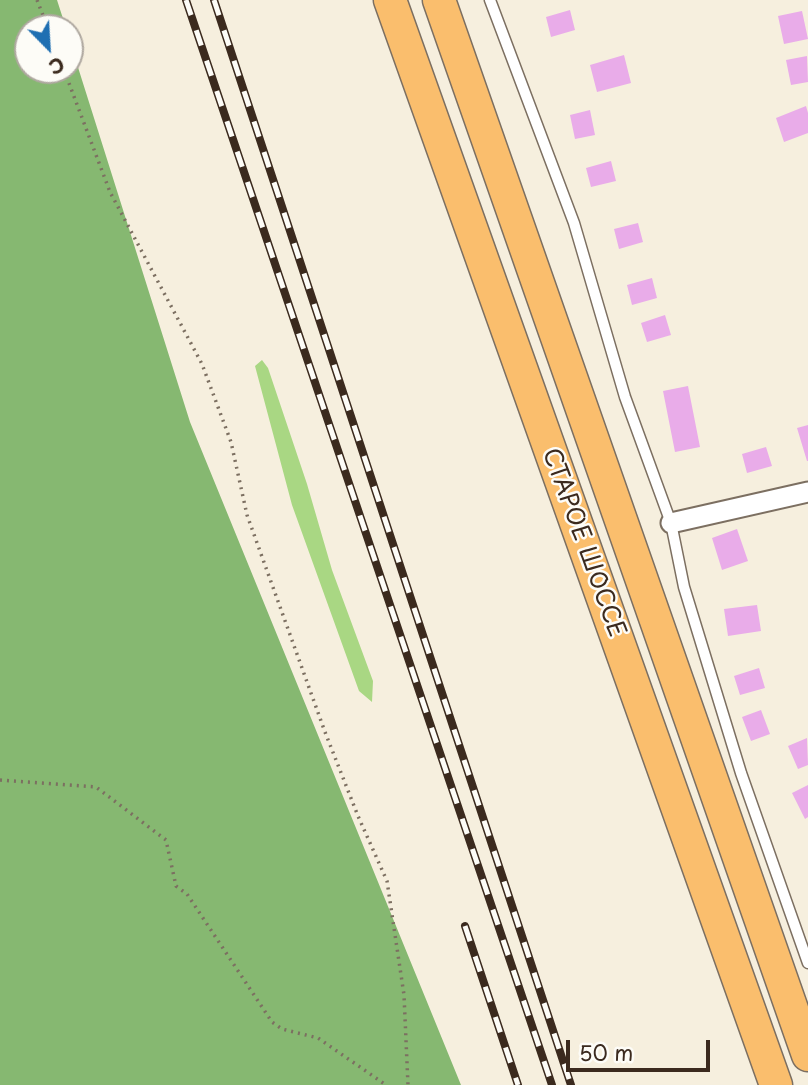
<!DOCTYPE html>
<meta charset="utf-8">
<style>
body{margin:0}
#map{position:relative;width:808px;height:1085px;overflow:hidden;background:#f6efde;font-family:"Playpen Sans",sans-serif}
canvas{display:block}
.north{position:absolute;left:14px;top:14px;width:70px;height:70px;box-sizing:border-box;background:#fdfcf7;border:2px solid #afa8a0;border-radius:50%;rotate:156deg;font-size:19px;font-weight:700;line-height:28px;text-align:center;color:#3b2a1e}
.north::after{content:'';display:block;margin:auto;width:24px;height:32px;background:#1f6fb2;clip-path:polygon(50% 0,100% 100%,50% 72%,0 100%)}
.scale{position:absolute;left:566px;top:1040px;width:144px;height:32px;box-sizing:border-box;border:4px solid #3b2a1e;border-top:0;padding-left:9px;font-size:21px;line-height:24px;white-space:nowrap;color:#3b2a1e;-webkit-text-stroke:5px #fdfcf7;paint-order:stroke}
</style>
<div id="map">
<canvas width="808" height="1085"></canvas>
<div class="north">С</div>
<div class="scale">50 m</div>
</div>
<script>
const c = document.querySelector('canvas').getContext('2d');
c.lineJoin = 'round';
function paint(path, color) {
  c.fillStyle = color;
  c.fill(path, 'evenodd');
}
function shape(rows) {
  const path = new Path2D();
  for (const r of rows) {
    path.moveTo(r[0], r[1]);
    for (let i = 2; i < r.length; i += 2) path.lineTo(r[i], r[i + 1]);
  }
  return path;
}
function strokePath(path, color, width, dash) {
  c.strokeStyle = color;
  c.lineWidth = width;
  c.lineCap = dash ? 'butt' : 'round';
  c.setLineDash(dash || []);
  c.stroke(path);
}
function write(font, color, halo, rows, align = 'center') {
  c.font = font + ' "Playpen Sans",sans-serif';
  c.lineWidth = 5;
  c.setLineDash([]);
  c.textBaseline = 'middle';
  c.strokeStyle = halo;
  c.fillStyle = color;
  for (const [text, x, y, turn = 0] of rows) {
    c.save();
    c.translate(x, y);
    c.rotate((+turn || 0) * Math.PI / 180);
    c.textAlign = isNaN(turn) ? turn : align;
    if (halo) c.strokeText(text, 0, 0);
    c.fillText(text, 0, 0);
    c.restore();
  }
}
const green = shape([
 [262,360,268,368,307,484,332,570,373,681,372,702,359,691,292,505,255,366]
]);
const forest = shape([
 [0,0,57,0,66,28,28,28,28,70,70,70,70,42,190,422,461,1085,0,1085]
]);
const building = shape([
 [570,10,575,30,551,37,546,17],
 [802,11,808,39,784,44,778,16],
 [624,55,631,83,597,92,590,65],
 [807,56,808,82,791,85,786,60],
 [806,106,808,113,808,133,784,142,776,118],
 [590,110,595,135,575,139,570,115],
 [611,161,616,181,591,187,586,168],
 [638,223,643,242,619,249,614,229],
 [652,278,657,298,632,305,627,285],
 [665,315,671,335,647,342,641,323],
 [688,386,700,447,675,452,663,391],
 [808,425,808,461,807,461,797,428],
 [766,447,772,466,747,473,742,454],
 [737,529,748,561,722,570,712,538],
 [757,605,761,631,728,636,724,609],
 [759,668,765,688,740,695,734,676],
 [761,710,770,734,751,741,742,717],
 [807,738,808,765,798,769,788,746],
 [808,785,808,817,805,819,792,793]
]);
const path = shape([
 [37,0,48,28],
 [64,70,110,192,202,364,231,442,247,515,325,732,358,816,387,881,404,995,408,1085],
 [0,780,96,787,166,840,176,886,187,894,272,1022,282,1029,318,1038,386,1085]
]);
const service = shape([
 [490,0,574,223,625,397,671,523,684,587,741,773,808,963]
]);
const minor = shape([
 [671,523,808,492]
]);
const trunk = shape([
 [390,0,776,1085],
 [439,0,808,1055]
]);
const rail = shape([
 [186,0,552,1085],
 [214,0,571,1085],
 [465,926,518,1085]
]);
const streetNames = [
 ["СТАРОЕ ШОССЕ",583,543,70]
];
paint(green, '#a9d783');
paint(forest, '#86b871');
paint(building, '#e9ace9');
strokePath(service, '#7c6f61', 13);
strokePath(minor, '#7c6f61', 23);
strokePath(trunk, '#7c6f61', 35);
strokePath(path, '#7c6f61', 3.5, [2, 5]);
strokePath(service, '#fff', 10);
strokePath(minor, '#fff', 19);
strokePath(trunk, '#fabe6d', 32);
strokePath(rail, '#3b2a1e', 8);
strokePath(rail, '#fdfcf7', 5, [16]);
write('24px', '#3b2a1e', '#fdfcf7', streetNames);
</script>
